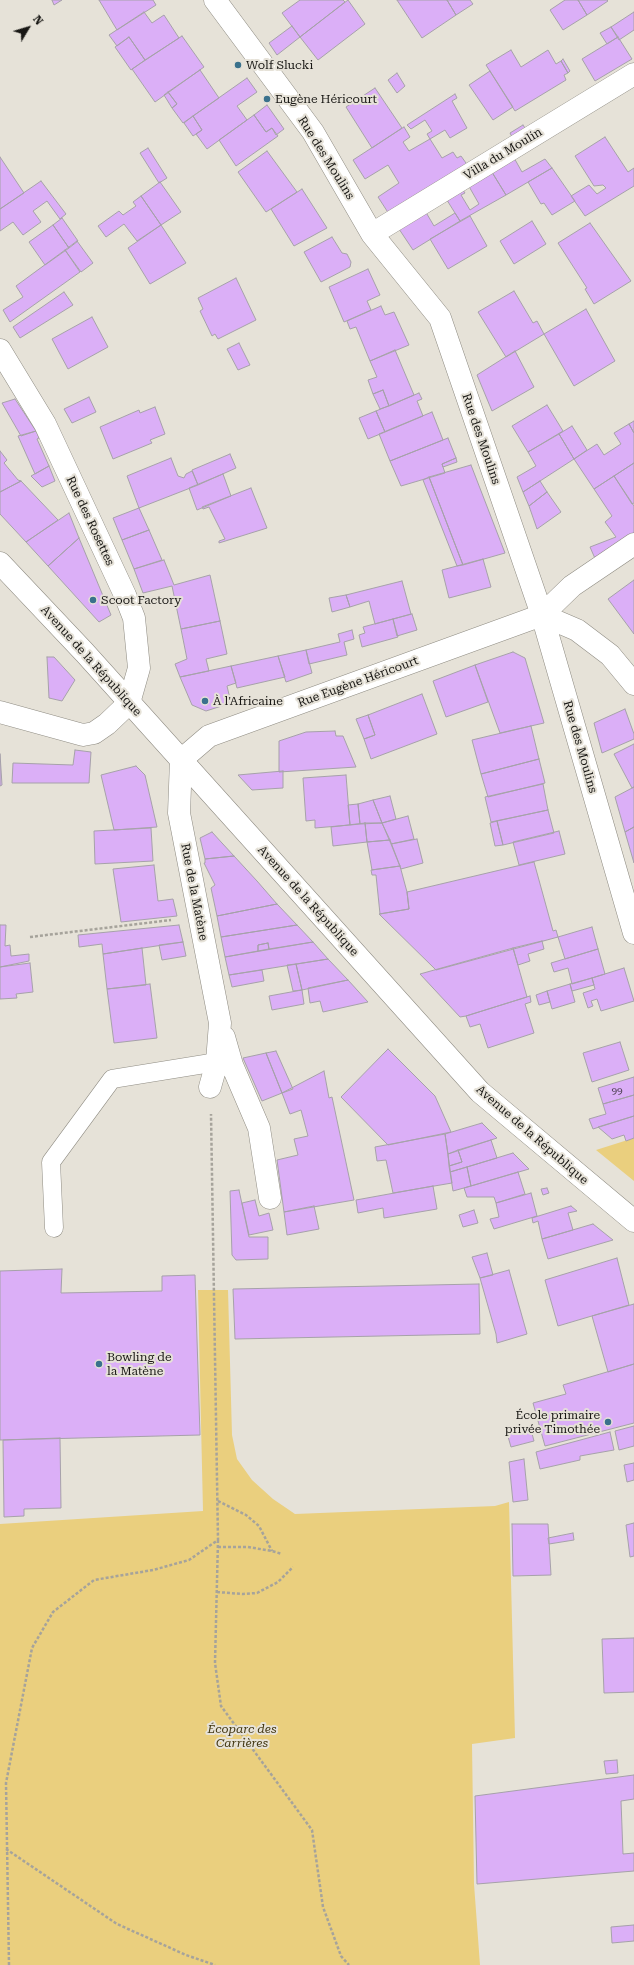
<!DOCTYPE html>
<meta charset="utf-8">
<style>
body{margin:0}
#map{position:relative;width:634px;height:1965px;overflow:hidden;background:#e6e2d8;font-family:"Roboto Serif",serif}
canvas{display:block}
.north{position:absolute;left:8px;top:8px;width:40px;height:40px;-webkit-text-stroke:3px #e6e2d8;paint-order:stroke;rotate:52deg;font-size:11px;font-weight:700;line-height:16px;text-align:center;color:#181714}
.north::after{content:'';display:block;margin:auto;width:14px;height:18px;background:#181714;clip-path:polygon(50% 0,100% 100%,50% 72%,0 100%)}
</style>
<div id="map">
<canvas width="634" height="1965"></canvas>
<div class="north">N</div>
</div>
<script>
const c = document.querySelector('canvas').getContext('2d');
c.lineJoin = 'round';
function paint(path, color) {
  c.fillStyle = color;
  c.fill(path, 'evenodd');
}
function shape(rows) {
  const path = new Path2D();
  for (const r of rows) {
    path.moveTo(r[0], r[1]);
    for (let i = 2; i < r.length; i += 2) path.lineTo(r[i], r[i + 1]);
  }
  return path;
}
function strokePath(path, color, width, dash) {
  c.strokeStyle = color;
  c.lineWidth = width;
  c.lineCap = dash ? 'butt' : 'round';
  c.setLineDash(dash || []);
  c.stroke(path);
}
function write(font, color, halo, rows, align = 'center') {
  c.font = font + ' "Roboto Serif",serif';
  c.lineWidth = 4;
  c.setLineDash([]);
  c.textBaseline = 'middle';
  c.strokeStyle = halo;
  c.fillStyle = color;
  for (const [text, x, y, turn = 0] of rows) {
    c.save();
    c.translate(x, y);
    c.rotate((+turn || 0) * Math.PI / 180);
    c.textAlign = isNaN(turn) ? turn : align;
    if (halo) c.strokeText(text, 0, 0);
    c.fillText(text, 0, 0);
    c.restore();
  }
}
const green = shape([
 [634,1138,634,1181,596,1150],
 [198,1290,228,1290,232,1435,237,1459,252,1480,273,1499,295,1514,495,1506,509,1502,515,1738,472,1744,474,1884,480,1965,0,1965,0,1524,203,1511]
]);
const building = shape([
 [52,0,62,0,54,5,52,0],
 [99,0,153,0,156,5,117,30,99,0],
 [300,0,343,0,345,2,300,37,282,13,300,0],
 [348,0,365,24,318,60,300,37,348,0],
 [397,0,447,0,456,15,422,38,397,0],
 [447,0,470,0,473,4,456,15,447,0],
 [565,0,578,0,587,15,563,30,550,10,565,0],
 [578,0,607,0,608,1,587,15,578,0],
 [144,12,152,23,164,15,179,38,145,60,129,37,117,46,109,35,144,12],
 [634,12,634,30,619,40,611,27,634,12],
 [292,26,300,37,277,55,269,43,292,26],
 [611,27,618,37,607,44,600,33,611,27],
 [182,36,204,67,155,102,132,69,182,36],
 [129,37,145,60,131,70,115,47,129,37],
 [618,37,632,59,595,81,582,59,618,37],
 [511,50,521,67,548,50,556,64,561,61,568,73,564,75,566,80,515,111,486,65,511,50],
 [563,59,570,71,568,73,561,61,563,59],
 [200,70,219,98,183,123,172,108,177,104,168,92,200,70],
 [490,71,513,107,493,120,469,85,490,71],
 [397,73,405,86,397,93,388,80,397,73],
 [247,78,257,92,237,106,247,120,207,149,196,134,202,130,193,116,247,78],
 [375,88,402,128,372,148,346,107,375,88],
 [168,92,177,104,172,108,164,95,168,92],
 [455,94,457,98,452,101,467,128,450,138,445,130,430,139,427,134,432,131,425,120,411,129,407,125,455,94],
 [267,105,284,129,276,135,272,128,266,132,254,115,267,105],
 [254,115,266,132,272,128,278,136,236,166,219,140,254,115],
 [193,116,202,130,193,136,184,123,193,116],
 [523,125,529,134,515,143,510,133,523,125],
 [404,127,410,137,403,142,409,151,430,139,442,158,453,152,457,158,461,156,471,170,389,214,378,197,399,183,388,165,365,179,353,160,404,127],
 [605,137,628,172,634,168,634,186,585,216,571,196,589,185,597,194,606,188,603,185,594,186,575,156,605,137],
 [148,148,167,178,159,183,140,153,148,148],
 [267,151,297,192,266,212,238,172,267,151],
 [513,156,522,172,545,159,552,168,506,195,490,169,513,156],
 [0,157,24,193,0,209,0,157],
 [552,168,575,201,552,215,544,203,541,204,528,182,552,168],
 [490,169,506,195,460,221,445,197,461,187,465,193,461,195,470,210,479,204,467,183,490,169],
 [41,181,66,214,60,219,47,201,33,211,41,222,23,235,13,222,0,231,0,209,41,181],
 [160,182,181,212,161,225,141,196,160,182],
 [302,189,327,228,294,246,271,209,302,189],
 [141,196,161,225,137,241,124,224,106,237,98,226,119,211,123,215,136,206,133,202,141,196],
 [424,209,434,226,455,213,460,221,413,250,397,226,424,209],
 [470,216,487,246,448,269,430,239,470,216],
 [62,218,78,241,69,248,53,225,62,218],
 [532,221,546,244,514,264,500,241,532,221],
 [590,223,631,281,594,304,585,289,587,288,558,243,590,223],
 [53,225,69,248,45,265,29,242,53,225],
 [161,225,186,263,150,284,128,248,161,225],
 [332,237,342,253,347,254,351,262,350,267,321,282,304,252,332,237],
 [77,241,93,263,81,272,65,250,77,241],
 [65,250,80,272,10,322,3,310,23,297,16,286,65,250],
 [368,269,380,295,367,301,371,310,344,322,329,287,368,269],
 [236,278,256,320,218,339,215,334,212,336,200,311,203,309,198,298,236,278],
 [514,291,533,323,537,321,544,334,506,357,478,312,514,291],
 [64,292,73,305,20,338,13,327,64,292],
 [381,306,385,315,394,312,409,345,370,361,356,327,350,329,347,321,381,306],
 [586,309,615,361,574,386,544,334,586,309],
 [92,317,108,347,68,369,52,339,92,317],
 [239,343,250,365,238,370,227,349,239,343],
 [395,350,414,395,389,406,383,390,373,394,368,380,377,377,370,361,395,350],
 [515,351,534,387,492,411,477,375,515,351],
 [383,390,389,406,380,409,373,394,383,390],
 [419,393,422,399,417,401,423,416,385,432,376,411,419,393],
 [89,397,96,412,72,423,64,409,89,397],
 [15,399,36,431,21,436,2,403,15,399],
 [547,405,563,431,528,452,512,426,547,405],
 [155,407,165,434,150,440,152,443,113,459,100,427,139,410,140,413,155,407],
 [376,411,385,432,368,439,359,418,376,411],
 [432,412,443,440,390,461,379,434,432,412],
 [634,421,634,433,629,424,634,421],
 [629,424,634,433,634,463,594,489,574,459,597,444,604,455,621,444,614,433,629,424],
 [572,426,587,450,574,459,559,434,572,426],
 [36,431,39,438,37,439,49,466,35,474,18,436,36,431],
 [559,434,574,459,523,492,517,477,536,466,528,452,559,434],
 [448,438,456,458,442,464,445,473,401,486,390,461,448,438],
 [0,451,7,460,4,463,18,480,21,481,0,492,0,451],
 [230,454,236,468,198,485,192,470,230,454],
 [171,458,178,476,184,478,186,474,192,471,198,485,139,508,127,476,171,458],
 [456,458,457,462,443,467,442,464,456,458],
 [634,463,634,503,632,504,614,476,634,463],
 [471,465,505,553,463,565,429,477,471,465],
 [49,466,55,481,42,487,31,476,49,466],
 [223,474,231,496,197,510,189,488,223,474],
 [614,476,634,506,634,539,597,563,590,547,616,537,605,522,612,516,594,489,614,476],
 [429,477,463,565,457,566,423,480,429,477],
 [21,481,58,520,26,542,0,514,0,492,21,481],
 [540,481,547,492,529,506,523,492,540,481],
 [251,488,267,528,219,543,219,541,225,539,209,507,203,509,202,507,251,488],
 [547,492,561,512,537,529,529,506,547,492],
 [139,508,149,530,122,540,113,518,139,508],
 [69,513,79,538,48,566,26,542,69,513],
 [149,530,162,560,134,569,122,540,149,530],
 [79,538,111,615,99,622,48,566,79,538],
 [483,559,491,587,449,598,442,570,483,559],
 [164,560,174,585,210,575,220,621,181,629,172,586,143,593,134,569,164,560],
 [634,580,634,634,608,599,634,580],
 [402,581,411,614,375,624,369,601,350,607,346,595,402,581],
 [346,595,350,607,332,612,329,598,346,595],
 [412,614,417,630,397,636,393,619,412,614],
 [393,619,398,637,362,647,359,635,365,633,363,627,393,619],
 [220,621,227,654,206,659,209,671,180,677,175,664,187,659,181,629,220,621],
 [352,630,354,639,344,642,347,655,309,664,306,650,340,642,338,634,352,630],
 [306,650,312,673,286,682,278,656,306,650],
 [513,652,525,658,544,723,500,733,475,665,513,652],
 [278,656,285,677,237,688,231,666,278,656],
 [47,657,54,657,75,680,62,701,49,698,47,657],
 [475,665,488,702,446,717,433,681,475,665],
 [231,666,236,683,227,686,231,703,206,711,192,705,180,677,231,666],
 [422,694,437,734,371,759,364,739,375,735,368,715,422,694],
 [625,709,634,734,634,739,602,753,594,723,625,709],
 [368,715,375,735,364,739,356,719,368,715],
 [531,726,539,759,481,774,472,740,531,726],
 [335,731,336,736,343,736,356,767,279,772,279,741,306,732,335,731],
 [634,744,634,787,632,788,614,754,634,744],
 [75,750,91,752,89,783,12,783,13,763,73,765,75,750],
 [0,754,2,785,0,786,0,754],
 [539,759,545,783,488,797,481,774,539,759],
 [136,766,145,775,157,827,114,830,101,775,136,766],
 [283,771,283,788,252,790,238,775,283,771],
 [346,775,350,825,315,828,315,820,306,821,303,778,346,775],
 [543,784,548,810,491,822,485,797,543,784],
 [634,787,634,827,625,832,615,797,634,787],
 [390,796,396,819,382,823,373,800,390,796],
 [373,800,382,823,360,824,358,804,373,800],
 [358,804,360,824,350,825,348,805,358,804],
 [548,810,554,833,503,845,497,821,548,810],
 [408,816,414,839,391,844,382,823,408,816],
 [497,821,503,845,495,846,490,823,497,821],
 [365,823,382,823,390,840,367,842,365,823],
 [365,823,367,842,333,846,331,827,365,823],
 [634,827,634,863,625,832,634,827],
 [151,828,153,861,95,864,94,831,151,828],
 [559,831,565,854,519,865,513,842,559,831],
 [212,832,222,843,234,856,205,859,200,838,212,832],
 [417,839,423,863,401,869,391,844,417,839],
 [390,840,400,866,372,870,367,842,390,840],
 [234,856,257,881,277,904,217,916,211,888,215,885,204,863,205,863,205,859,234,856],
 [534,862,553,931,556,930,558,937,436,970,379,914,409,909,407,892,534,862],
 [154,865,158,901,173,899,177,916,121,922,113,869,154,865],
 [400,866,407,892,409,909,380,914,376,875,372,875,371,870,400,866],
 [277,904,297,925,221,937,217,916,277,904],
 [0,925,6,925,5,946,10,945,11,956,29,954,29,961,0,967,0,925],
 [179,925,183,942,103,954,102,944,79,947,78,935,179,925],
 [297,925,313,942,269,949,268,943,258,945,258,951,225,957,221,937,297,925],
 [592,927,598,949,565,959,558,937,592,927],
 [542,941,544,949,528,954,530,961,518,965,513,948,542,941],
 [183,942,186,956,162,960,159,945,183,942],
 [313,942,328,959,229,975,225,957,313,942],
 [268,943,269,949,258,951,258,945,268,943],
 [142,948,146,985,107,989,103,954,142,948],
 [513,948,527,997,466,1016,460,1017,420,974,513,948],
 [598,949,605,974,572,984,568,968,554,972,551,963,598,949],
 [328,959,348,980,302,990,296,964,328,959],
 [30,963,33,992,16,994,17,998,0,999,0,967,30,963],
 [296,964,302,990,293,991,287,965,296,964],
 [624,968,634,1001,601,1011,597,999,591,1001,593,1006,588,1008,583,993,595,989,592,978,624,968],
 [262,970,264,981,232,987,229,975,262,970],
 [592,978,594,985,572,991,570,984,592,978],
 [348,980,368,1002,323,1012,320,1001,310,1003,308,988,348,980],
 [150,984,157,1038,114,1043,107,989,150,984],
 [570,984,575,1002,552,1009,547,991,570,984],
 [302,990,304,1004,272,1010,269,996,302,990],
 [547,991,550,1002,539,1005,536,995,547,991],
 [530,996,531,1002,525,1004,534,1033,488,1048,480,1024,470,1027,466,1016,530,996],
 [620,1042,629,1070,592,1082,583,1053,620,1042],
 [388,1049,435,1096,451,1132,388,1145,341,1097,388,1049],
 [276,1051,293,1089,282,1093,266,1053,276,1051],
 [266,1053,282,1093,262,1101,243,1058,266,1053],
 [324,1071,329,1098,332,1097,354,1200,284,1212,277,1160,298,1155,294,1139,308,1136,301,1110,290,1114,282,1093,324,1071],
 [634,1077,634,1095,603,1104,598,1088,634,1077],
 [634,1095,634,1116,593,1129,589,1119,606,1114,603,1104,634,1095],
 [634,1116,634,1138,626,1141,624,1135,612,1139,598,1127,634,1116],
 [482,1123,497,1138,448,1154,445,1134,482,1123],
 [445,1134,452,1183,393,1193,386,1160,377,1161,375,1147,445,1134],
 [491,1140,497,1158,450,1172,449,1166,462,1162,458,1150,491,1140],
 [458,1150,462,1162,449,1166,448,1154,458,1150],
 [513,1153,529,1169,471,1186,467,1167,513,1153],
 [467,1167,471,1186,453,1191,450,1172,467,1167],
 [518,1172,525,1194,496,1203,494,1197,467,1197,464,1188,518,1172],
 [433,1186,437,1209,384,1218,383,1208,358,1213,356,1200,433,1186],
 [547,1188,549,1193,543,1195,541,1189,547,1188],
 [239,1190,249,1237,268,1237,268,1259,236,1260,232,1255,230,1191,239,1190],
 [531,1193,537,1216,494,1229,490,1219,499,1217,496,1203,531,1193],
 [255,1200,259,1216,269,1213,273,1230,249,1235,242,1203,255,1200],
 [314,1206,319,1229,287,1235,284,1212,314,1206],
 [571,1206,577,1211,568,1213,573,1230,542,1239,538,1221,533,1223,532,1218,571,1206],
 [474,1210,478,1223,463,1227,459,1215,474,1210],
 [593,1224,613,1240,548,1259,542,1239,593,1224],
 [487,1253,493,1275,480,1278,472,1257,487,1253],
 [617,1258,629,1305,558,1326,545,1280,617,1258],
 [62,1269,61,1293,162,1291,162,1276,195,1275,200,1435,0,1440,0,1271,62,1269],
 [509,1270,527,1334,497,1343,496,1334,480,1278,509,1270],
 [479,1284,480,1334,235,1339,233,1289,479,1284],
 [634,1304,634,1364,608,1372,592,1316,634,1304],
 [634,1364,634,1423,545,1446,533,1403,566,1394,563,1385,634,1364],
 [530,1426,534,1441,511,1447,507,1433,530,1426],
 [634,1426,634,1446,619,1450,615,1431,634,1426],
 [610,1432,614,1450,580,1456,580,1460,540,1469,536,1452,610,1432],
 [60,1438,61,1508,24,1509,24,1516,4,1517,3,1440,60,1438],
 [524,1459,528,1500,513,1502,509,1462,524,1459],
 [634,1463,634,1480,627,1482,624,1465,634,1463],
 [634,1523,634,1556,630,1557,626,1525,634,1523],
 [512,1524,548,1524,551,1575,513,1576,512,1524],
 [573,1533,574,1540,549,1544,548,1538,573,1533],
 [634,1638,634,1692,604,1693,602,1639,634,1638],
 [617,1760,618,1773,606,1774,604,1761,617,1760],
 [634,1775,634,1799,621,1801,623,1854,634,1853,634,1871,477,1884,475,1796,634,1775],
 [634,1925,634,1941,612,1943,611,1927,634,1925]
]);
const path = shape([
 [30,937,171,920],
 [218,1501,246,1515,259,1526,272,1551],
 [218,1540,215,1663,221,1706,312,1830,323,1907,341,1956,349,1965],
 [218,1547,248,1547,272,1551,282,1554],
 [217,1592,243,1594,257,1593,278,1582,293,1567],
 [6,1849,117,1924,186,1955,215,1965],
 [9,1965,6,1783,32,1648,53,1612,94,1580,153,1570,189,1560,218,1540,211,1114]
]);
const service = shape([
 [54,1228,51,1162,112,1079,217,1062]
]);
const minor = shape([
 [215,0,313,132,372,234,440,318,542,615,634,933],
 [372,234,634,74],
 [0,350,45,424,125,595,134,618,139,668,129,703,107,724,94,733,83,735,0,712],
 [542,615,577,630,610,655,634,684],
 [224,1037,232,1065,259,1128,270,1198],
 [210,1087,217,1062,220,1023,179,813,181,760,209,736,542,615,572,586,634,544]
]);
const secondary = shape([
 [0,563,85,653,480,1092,634,1221]
]);
const markers = [
 [238,65,4,"#3a718c"],
 [267,99,4,"#3a718c"],
 [93,600,4,"#3a718c"],
 [205,701,4,"#3a718c"],
 [99,1364,4,"#3a718c"],
 [608,1422,4,"#3a718c"]
];
const numberNames = [
 ["99",617,1091]
];
const poiNames = [
 ["Wolf Slucki",246,65],
 ["Eugène Héricourt",275,99],
 ["Scoot Factory",101,600],
 ["À l'Africaine",213,701],
 ["Bowling de",107,1357],
 ["la Matène",107,1371],
 ["École primaire",600,1415,"right"],
 ["privée Timothée",600,1429,"right"]
];
const streetNames = [
 ["Villa du Moulin",503,154,-31],
 ["Rue des Moulins",326,158,58],
 ["Rue des Moulins",481,439,71],
 ["Rue des Rosettes",90,521,65],
 ["Avenue de la République",91,661,48],
 ["Rue Eugène Héricourt",358,682,-20],
 ["Rue des Moulins",580,747,74],
 ["Rue de la Matène",194,892,79],
 ["Avenue de la République",308,901,48],
 ["Avenue de la République",532,1135,41]
];
const parkNames = [
 ["Écoparc des",242,1729],
 ["Carrières",242,1743]
];
paint(green, '#eacf7e');
paint(building, '#dbaff7');
strokePath(building, '#a6a1a9', 1);
strokePath(service, '#8f8c83', 19);
strokePath(minor, '#8f8c83', 23);
strokePath(secondary, '#8f8c83', 23);
strokePath(path, '#a6a39b', 2.5, [3, 2]);
strokePath(service, '#fff', 18);
strokePath(minor, '#fff', 22);
strokePath(secondary, '#fff', 22);
for (const [x, y, r, color] of markers) {
  const dot = new Path2D();
  dot.arc(x, y, r, 0, 2 * Math.PI);
  c.fillStyle = color;
  c.fill(dot);
  strokePath(dot, '#e6e2d8', 1.5);
}
write('10px', '#493d4d', null, numberNames);
write('12px', '#181714', '#e6e2d8', poiNames, 'left');
write('12px', '#181714', '#e6e2d8', streetNames);
write('italic 12px', '#413611', '#e6e2d8', parkNames);
</script>
